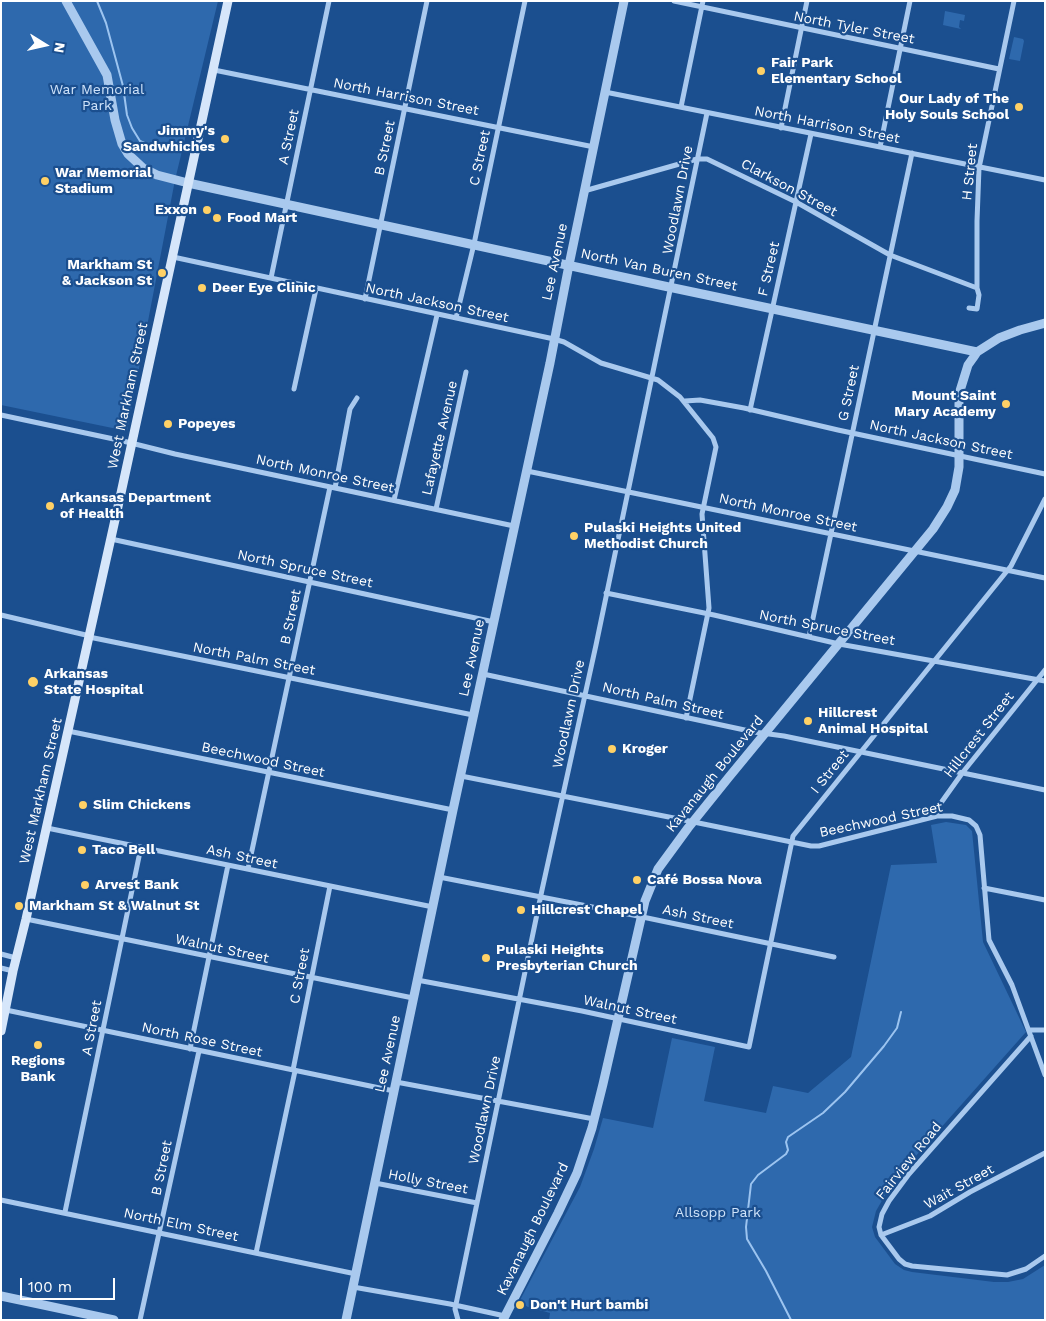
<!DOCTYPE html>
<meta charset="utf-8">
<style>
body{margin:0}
#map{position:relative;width:1046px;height:1321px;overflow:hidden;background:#1b4f8f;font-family:"Work Sans",sans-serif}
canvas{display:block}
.frame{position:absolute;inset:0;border:2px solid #fff;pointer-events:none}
.north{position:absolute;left:20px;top:20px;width:50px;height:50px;-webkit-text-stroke:4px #1b4f8f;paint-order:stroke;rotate:100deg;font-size:14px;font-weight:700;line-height:20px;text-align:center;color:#fff}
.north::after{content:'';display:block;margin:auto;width:18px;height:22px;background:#fff;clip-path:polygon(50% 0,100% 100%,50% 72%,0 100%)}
.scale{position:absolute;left:20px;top:1278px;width:95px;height:22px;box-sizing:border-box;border:2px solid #fff;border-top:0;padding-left:6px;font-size:15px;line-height:18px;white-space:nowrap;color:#fff;-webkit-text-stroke:4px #1b4f8f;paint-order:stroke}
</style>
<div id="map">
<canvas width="1046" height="1321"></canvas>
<div class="frame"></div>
<div class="north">N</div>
<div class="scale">100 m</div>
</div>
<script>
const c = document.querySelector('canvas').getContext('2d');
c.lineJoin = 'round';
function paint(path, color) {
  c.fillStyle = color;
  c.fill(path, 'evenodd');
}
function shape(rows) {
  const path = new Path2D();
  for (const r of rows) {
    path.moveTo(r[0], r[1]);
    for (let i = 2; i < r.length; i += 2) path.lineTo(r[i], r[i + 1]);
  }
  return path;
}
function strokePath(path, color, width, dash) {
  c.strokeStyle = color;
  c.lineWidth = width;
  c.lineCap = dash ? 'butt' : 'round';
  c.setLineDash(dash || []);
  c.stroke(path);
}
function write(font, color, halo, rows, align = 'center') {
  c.font = font + ' "Work Sans",sans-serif';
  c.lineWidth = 4.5;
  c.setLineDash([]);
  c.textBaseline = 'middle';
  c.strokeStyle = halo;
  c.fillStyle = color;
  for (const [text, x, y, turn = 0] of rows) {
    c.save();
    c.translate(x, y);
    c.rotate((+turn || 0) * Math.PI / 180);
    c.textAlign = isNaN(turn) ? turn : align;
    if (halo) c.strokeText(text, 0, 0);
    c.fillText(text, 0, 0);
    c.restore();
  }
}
const green = shape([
 [1,1,218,1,175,180,127,431,1,405],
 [945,11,965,15,964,21,960,20,959,27,961,29,943,25],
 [1014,37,1023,39,1024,41,1020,61,1009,59],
 [946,822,966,825,972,831,983,942,1026,1032,914,1158,888,1190,876,1211,872,1227,875,1237,895,1264,904,1270,912,1272,994,1282,1008,1282,1023,1279,1045,1265,1045,1320,549,1320,550,1313,528,1307,519,1302,580,1187,594,1149,603,1118,653,1128,672,1038,715,1047,704,1101,766,1113,773,1086,808,1093,851,1057,891,865,937,863,931,825]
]);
const stream = shape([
 [97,1,106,23,123,86,127,115,132,128,140,141,151,146],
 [791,1320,766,1271,747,1239,746,1227,751,1184,758,1175,786,1154,788,1150,786,1142,788,1137,823,1113,845,1092,884,1046,897,1028,901,1012]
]);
const minor = shape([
 [674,1,999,69],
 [214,70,594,147],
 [605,92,1045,180],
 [681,107,703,1],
 [781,128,807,1],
 [880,147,910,1],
 [584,191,697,159,707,159,796,202,890,255,977,288],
 [173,257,554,339,564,342,601,363,658,380,680,397,713,438,716,447,702,514,709,608,686,718],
 [271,278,329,1],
 [365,299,427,1],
 [969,308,977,309,979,295,977,288,977,221,979,168,1014,1],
 [456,318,474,244,525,1],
 [294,389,316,289],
 [685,401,700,400,744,408,838,430,1045,474],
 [750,410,811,134],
 [1,415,123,441,175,454,514,526],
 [527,471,1045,578],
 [335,488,350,409,357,398],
 [394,500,437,315],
 [436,509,466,372],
 [111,539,494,622],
 [606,593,714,615,839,644,1045,681],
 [1,615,90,636],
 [89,637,473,715],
 [809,637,912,153],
 [483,674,754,732,784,736,1045,790],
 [68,731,453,810],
 [461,776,684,820,811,846,819,846,937,816,952,816,969,820,976,826,980,835,989,940,1012,985,1045,1075],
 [937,816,938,807,963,772,1045,670],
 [47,828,433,907],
 [248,869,330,487],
 [439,877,633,915,834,957],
 [984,888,1045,900],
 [26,919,413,998],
 [1,954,16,958],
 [1,968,13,971],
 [417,980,582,1011,749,1047,793,836,1011,566,1045,499],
 [6,1010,394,1091],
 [1029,1030,1045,1030],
 [1031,1036,909,1174,889,1201,882,1214,879,1227,881,1235,899,1259,905,1264,912,1266,1007,1275,1026,1269,1045,1256],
 [190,1049,228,865],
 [293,1070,330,886],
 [396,1082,594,1119],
 [375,1183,477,1203],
 [1,1200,356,1274],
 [65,1212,141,847],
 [881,1235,930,1216,970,1192,1045,1153],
 [256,1253,295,1071],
 [353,1287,450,1304,505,1316],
 [140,1320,199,1051],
 [458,1320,455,1309,542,890,596,645,707,113]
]);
const tertiary = shape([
 [66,1,107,75,115,120,122,144,128,154,143,168,157,175,188,183,664,286,977,352],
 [1,1296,114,1320],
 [346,1320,453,810,550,363,569,265,624,1],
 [503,1320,558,1213,577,1173,592,1128,603,1084,645,901,658,869,688,828,729,777,933,529,947,507,955,490,959,467,959,394,968,365,973,358,977,352,999,338,1020,330,1045,323]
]);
const secondary = shape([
 [1,1031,13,971,26,919,121,493,228,1]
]);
const markers = [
 [761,71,5,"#ffd166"],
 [1019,107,5,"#ffd166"],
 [225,139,5,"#ffd166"],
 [45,181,5,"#ffd166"],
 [207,210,5,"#ffd166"],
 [217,218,5,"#ffd166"],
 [162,273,5,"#ffd166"],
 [202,288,5,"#ffd166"],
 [1006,404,5,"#ffd166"],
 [168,424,5,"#ffd166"],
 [50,506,5,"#ffd166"],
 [574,536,5,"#ffd166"],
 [33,682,6,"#ffd166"],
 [808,721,5,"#ffd166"],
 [612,749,5,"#ffd166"],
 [83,805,5,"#ffd166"],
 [82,850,5,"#ffd166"],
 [637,880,5,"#ffd166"],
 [85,885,5,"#ffd166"],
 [19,906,5,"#ffd166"],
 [521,910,5,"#ffd166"],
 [486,958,5,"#ffd166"],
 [38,1045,5,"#ffd166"],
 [520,1305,5,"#ffd166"]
];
const streetNames = [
 ["North Tyler Street",854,28,11],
 ["North Harrison Street",406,97,11],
 ["North Harrison Street",827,125,11],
 ["A Street",289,137,-78],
 ["B Street",385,148,-78],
 ["C Street",480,158,-78],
 ["H Street",970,172,-84],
 ["Clarkson Street",789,188,28],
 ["Woodlawn Drive",678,200,-79],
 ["Lee Avenue",555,262,-78],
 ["F Street",769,269,-77],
 ["North Van Buren Street",659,270,12],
 ["North Jackson Street",437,303,12],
 ["G Street",849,393,-78],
 ["West Markham Street",128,396,-78],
 ["Lafayette Avenue",440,438,-77],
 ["North Jackson Street",941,440,12],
 ["North Monroe Street",325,474,12],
 ["North Monroe Street",788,513,12],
 ["North Spruce Street",305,569,12],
 ["B Street",291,617,-78],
 ["North Spruce Street",827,628,11],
 ["Lee Avenue",472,658,-78],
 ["North Palm Street",254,659,11],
 ["North Palm Street",663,701,13],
 ["Woodlawn Drive",569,714,-78],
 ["Hillcrest Street",979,735,-52],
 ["Beechwood Street",263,760,12],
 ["I Street",830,772,-51],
 ["Kavanaugh Boulevard",715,774,-51],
 ["West Markham Street",41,791,-77],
 ["Beechwood Street",881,820,-12],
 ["Ash Street",242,857,12],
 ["Ash Street",698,917,12],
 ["Walnut Street",222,949,12],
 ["C Street",300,976,-79],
 ["Walnut Street",630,1010,12],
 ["A Street",92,1028,-79],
 ["North Rose Street",202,1040,12],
 ["Lee Avenue",388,1054,-78],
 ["Woodlawn Drive",485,1110,-78],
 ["Fairview Road",909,1161,-51],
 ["B Street",162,1168,-78],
 ["Holly Street",428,1182,11],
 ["Wait Street",959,1187,-29],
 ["North Elm Street",181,1225,12],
 ["Kavanaugh Boulevard",533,1229,-64]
];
const poiNames = [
 ["Fair Park",771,63],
 ["Elementary School",771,79],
 ["Our Lady of The",1009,99,"right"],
 ["Holy Souls School",1009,115,"right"],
 ["Jimmy's",215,131,"right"],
 ["Sandwhiches",215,147,"right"],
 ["War Memorial",55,173],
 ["Stadium",55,189],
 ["Exxon",197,210,"right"],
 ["Food Mart",227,218],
 ["Markham St",152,265,"right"],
 ["& Jackson St",152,281,"right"],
 ["Deer Eye Clinic",212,288],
 ["Mount Saint",996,396,"right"],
 ["Mary Academy",996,412,"right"],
 ["Popeyes",178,424],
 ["Arkansas Department",60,498],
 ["of Health",60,514],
 ["Pulaski Heights United",584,528],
 ["Methodist Church",584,544],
 ["Arkansas",44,674],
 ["State Hospital",44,690],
 ["Hillcrest",818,713],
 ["Animal Hospital",818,729],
 ["Kroger",622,749],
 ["Slim Chickens",93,805],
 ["Taco Bell",92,850],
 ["Café Bossa Nova",647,880],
 ["Arvest Bank",95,885],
 ["Markham St & Walnut St",29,906],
 ["Hillcrest Chapel",531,910],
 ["Pulaski Heights",496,950],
 ["Presbyterian Church",496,966],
 ["Regions",38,1061,"center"],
 ["Bank",38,1077,"center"],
 ["Don't Hurt bambi",530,1305]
];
const parkNames = [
 ["War Memorial",97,90],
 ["Park",97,106],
 ["Allsopp Park",718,1213]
];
paint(green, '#2e69ad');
strokePath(stream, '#9cc4f0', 2);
strokePath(minor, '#a9c9ee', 5);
strokePath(tertiary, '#a9c9ee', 9);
strokePath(secondary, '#d6e6fa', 9);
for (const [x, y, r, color] of markers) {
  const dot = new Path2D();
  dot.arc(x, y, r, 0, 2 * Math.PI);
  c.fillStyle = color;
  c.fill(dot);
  strokePath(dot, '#1b4f8f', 2);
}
write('14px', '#fff', '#1b4f8f', streetNames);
write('bold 14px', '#fff', '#1b4f8f', poiNames, 'left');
write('14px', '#cfe3fa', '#1b4f8f', parkNames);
</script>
